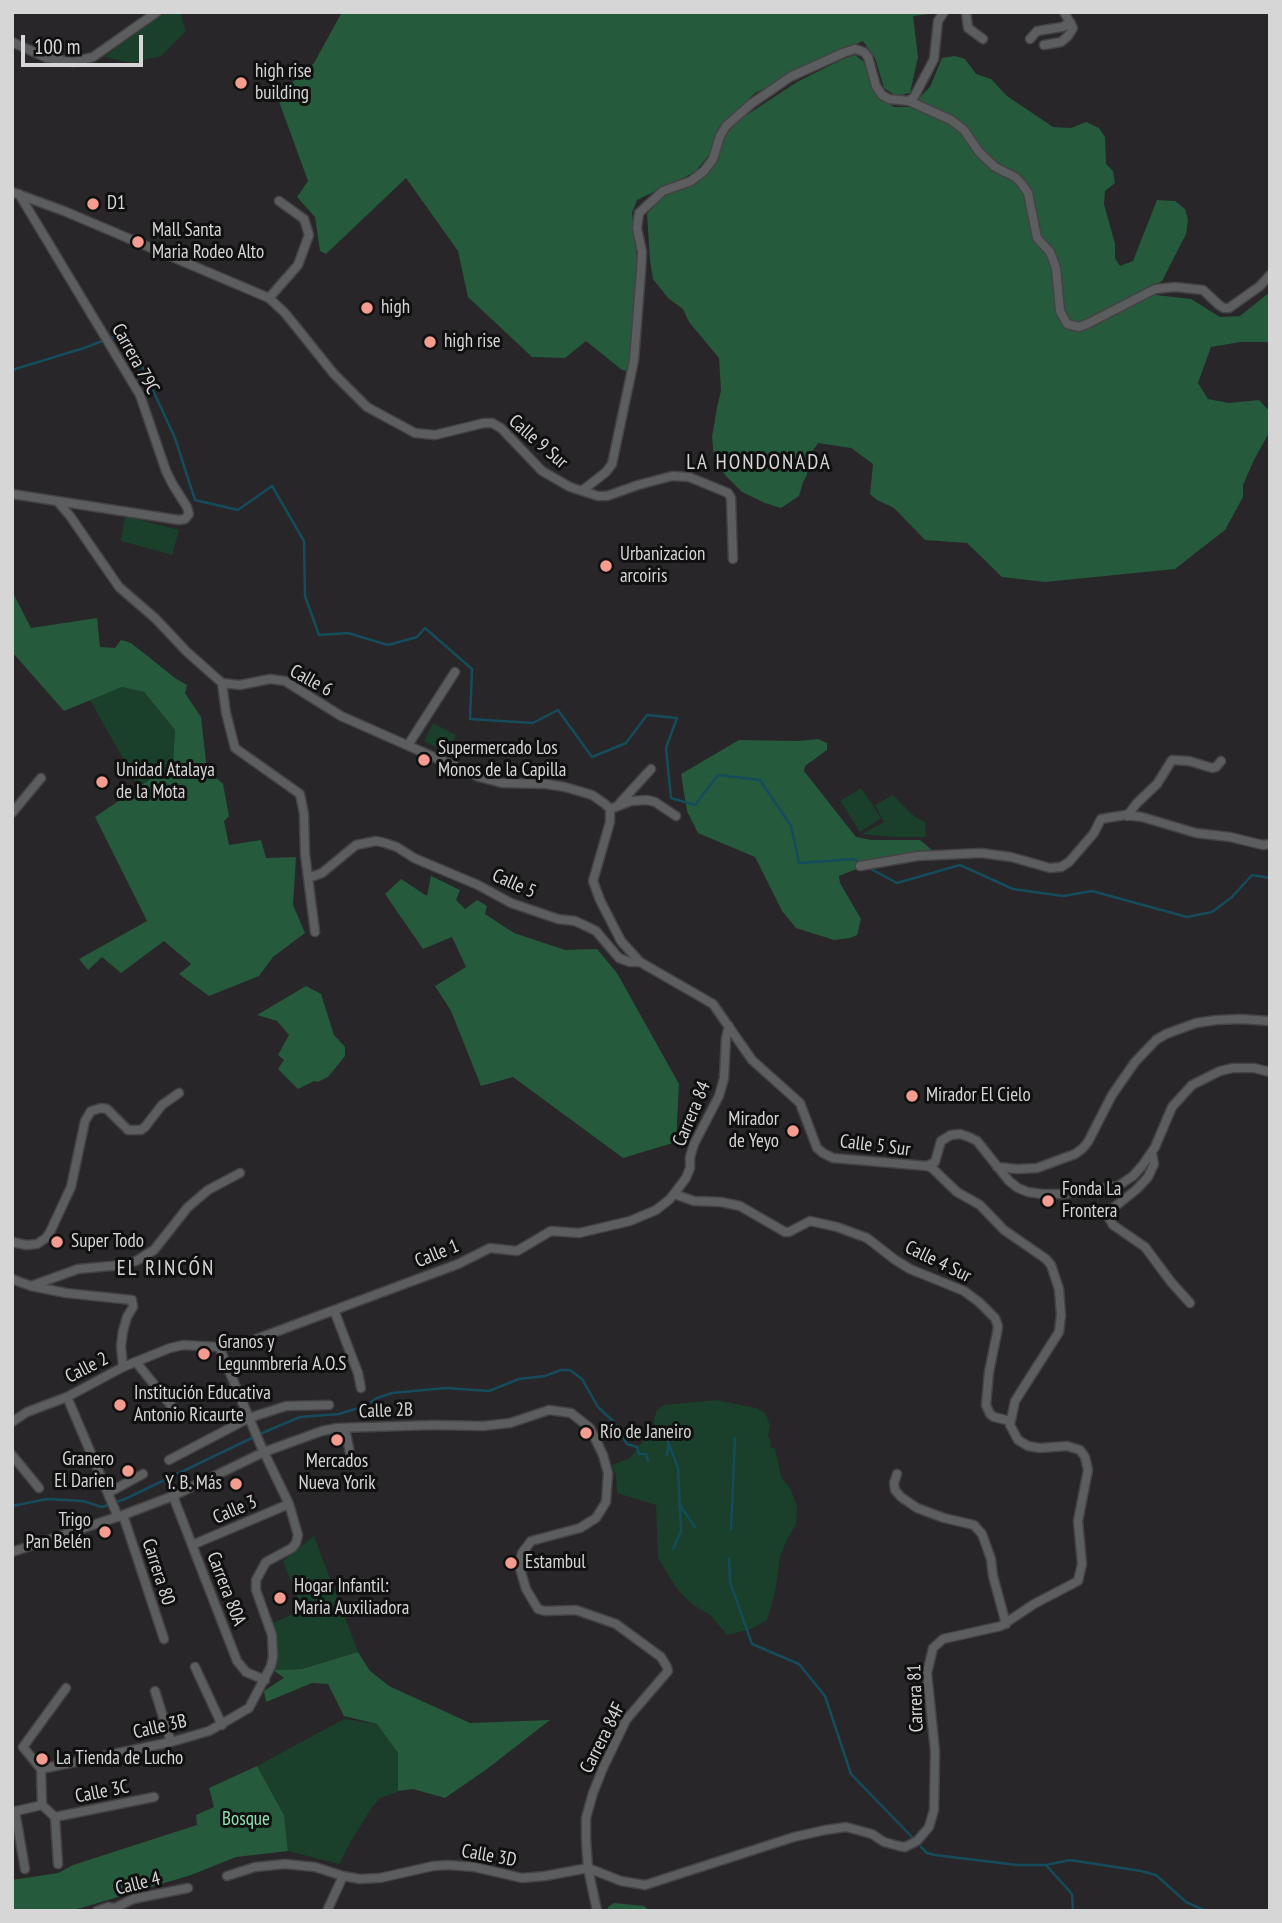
<!DOCTYPE html>
<meta charset="utf-8">
<style>
body{margin:0}
#map{position:relative;width:1282px;height:1923px;overflow:hidden;background:#282628;font-family:"PT Sans Narrow",sans-serif}
canvas{display:block}
.frame{position:absolute;inset:0;border:14px solid #d7d6d7;pointer-events:none}
.scale{position:absolute;left:21px;top:35px;width:122px;height:32px;box-sizing:border-box;border:4px solid #d7d6d7;border-top:0;padding-left:9px;font-size:21px;line-height:24px;white-space:nowrap;color:#d7d6d7;-webkit-text-stroke:5px #101010;paint-order:stroke}
</style>
<div id="map">
<canvas width="1282" height="1923"></canvas>
<div class="frame"></div>
<div class="scale">100 m</div>
</div>
<script>
const c = document.querySelector('canvas').getContext('2d');
c.lineJoin = 'round';
function paint(path, color) {
  c.fillStyle = color;
  c.fill(path, 'evenodd');
}
function shape(rows) {
  const path = new Path2D();
  for (const r of rows) {
    path.moveTo(r[0], r[1]);
    for (let i = 2; i < r.length; i += 2) path.lineTo(r[i], r[i + 1]);
  }
  return path;
}
function strokePath(path, color, width, dash) {
  c.strokeStyle = color;
  c.lineWidth = width;
  c.lineCap = dash ? 'butt' : 'round';
  c.setLineDash(dash || []);
  c.stroke(path);
}
function write(font, color, halo, rows, align = 'center') {
  c.font = font + ' "PT Sans Narrow",sans-serif';
  c.lineWidth = 6;
  c.setLineDash([]);
  c.textBaseline = 'middle';
  c.strokeStyle = halo;
  c.fillStyle = color;
  for (const [text, x, y, turn = 0] of rows) {
    c.save();
    c.translate(x, y);
    c.rotate((+turn || 0) * Math.PI / 180);
    c.textAlign = isNaN(turn) ? turn : align;
    if (halo) c.strokeText(text, 0, 0);
    c.fillText(text, 0, 0);
    c.restore();
  }
}
const green = shape([
 [165,12,180,12,186,31,161,56,131,63,104,57],
 [125,516,179,530,172,555,121,541],
 [122,687,144,692,175,730,173,764,138,788,133,776,90,700],
 [433,723,456,735,447,753,424,741],
 [861,788,881,818,860,832,840,801],
 [893,795,915,817,925,822,926,837,894,837,862,834,884,822,875,805],
 [716,1400,756,1408,765,1413,770,1425,768,1437,770,1438,771,1448,775,1448,781,1477,791,1490,797,1507,796,1524,786,1542,780,1557,775,1592,767,1620,751,1629,727,1635,710,1615,693,1605,677,1589,658,1558,656,1505,617,1493,616,1476,612,1465,630,1458,642,1442,648,1438,654,1426,654,1419,657,1410,664,1405],
 [314,1536,358,1652,302,1669,273,1670,273,1623,302,1610,283,1561],
 [344,1719,377,1724,398,1753,398,1792,380,1798,371,1809,351,1841,339,1864,288,1851,284,1815,257,1766]
]);
const forest = shape([
 [342,12,929,12,929,14,913,16,918,57,910,93,896,96,884,88,875,58,863,41,755,93,718,128,709,155,695,172,637,200,632,213,637,259,630,367,627,371,622,370,586,341,565,358,532,357,468,297,458,251,406,178,326,254,320,251,315,217,297,197,308,181,277,96,314,63],
 [855,55,864,62,877,96,894,107,910,107,930,87,942,58,955,56,965,59,976,74,991,79,1007,96,1053,127,1071,128,1086,122,1099,128,1105,137,1106,164,1113,171,1115,183,1105,191,1104,204,1115,244,1115,258,1120,266,1133,261,1157,200,1175,201,1185,209,1188,220,1186,234,1162,281,1151,287,1156,295,1191,299,1220,317,1240,316,1270,292,1270,342,1241,342,1211,347,1198,383,1208,399,1229,403,1259,400,1270,412,1270,431,1254,460,1243,485,1243,497,1225,530,1175,569,1045,582,1002,577,967,543,925,540,894,508,877,500,870,494,873,464,851,448,818,443,808,458,807,475,803,482,799,496,781,508,765,503,742,492,726,476,714,458,712,437,717,407,721,391,719,358,689,322,683,309,668,298,653,279,650,261,647,214,659,199,690,185,714,167,722,141,736,122,797,82,841,60],
 [12,591,31,628,97,618,100,647,115,648,121,640,131,643,175,678,187,685,185,693,201,717,207,770,223,784,229,816,224,821,229,845,261,840,266,858,296,857,293,905,305,933,273,957,259,976,209,996,179,974,191,964,164,941,121,973,102,957,88,970,79,959,147,921,95,817,173,764,175,730,144,692,122,687,64,711,12,652],
 [818,739,827,743,827,750,805,766,804,771,856,837,871,840,920,840,932,850,930,853,908,856,854,870,839,876,840,883,861,919,857,935,850,938,834,940,796,928,782,911,755,857,698,833,687,811,681,774,739,740,798,741],
 [431,876,460,890,456,900,465,909,477,900,487,906,485,914,514,933,565,950,597,949,617,973,679,1084,676,1142,623,1158,513,1077,481,1086,451,1011,435,986,466,967,452,937,423,949,385,894,401,879,427,896],
 [306,986,321,994,334,1035,345,1047,345,1056,328,1077,318,1082,314,1081,298,1089,278,1069,284,1060,278,1055,289,1035,277,1021,257,1015],
 [358,1652,370,1671,389,1686,470,1723,550,1720,487,1769,445,1798,413,1789,398,1791,398,1753,377,1724,344,1716,328,1684,312,1683,266,1702,264,1691,284,1678,273,1670,302,1669],
 [257,1766,284,1815,288,1851,236,1857,191,1875,81,1908,65,1911,12,1911,12,1880,58,1873,73,1865,197,1825,196,1815,214,1807,209,1788],
 [614,1903,644,1906,650,1911,608,1911,608,1907]
]);
const stream = shape([
 [12,370,84,348,118,335,140,362,175,438,195,500,238,510,272,486,304,541,305,596,319,635,348,633,388,645,417,637,425,628,472,669,470,719,533,723,558,710,592,757,626,743,647,715,677,718,666,748,671,798,695,805,718,775,760,780,791,826,799,863,854,859,860,863],
 [869,868,897,883,960,865,1013,889,1063,896,1092,891,1187,917,1212,912,1232,897,1252,875,1270,878],
 [664,1431,678,1468,681,1531,673,1549],
 [260,1434,300,1417,339,1414,365,1406,377,1398,392,1393,446,1388,489,1391,519,1379,545,1376,561,1370,570,1370,582,1379,598,1407,614,1422,627,1444,637,1447,639,1454,646,1454,648,1461],
 [667,1455,669,1444],
 [679,1504,695,1527],
 [12,1506,47,1499,83,1501,102,1507,125,1499,254,1437],
 [731,1529,735,1438],
 [729,1559,730,1582,752,1644,799,1664,825,1696,851,1774,912,1837],
 [921,1847,927,1853,935,1855,1017,1865,1046,1865,1072,1894,1073,1911],
 [1046,1865,1070,1860,1141,1871,1156,1875,1186,1902,1206,1911]
]);
const minor = shape([
 [966,12,968,28,983,39],
 [1030,39,1037,31,1062,27,1071,23],
 [12,42,47,58,73,62,93,57,157,12],
 [1044,45,1061,42,1068,36,1073,28,1064,12],
 [909,101,951,120,964,130,979,152,995,167,1015,177,1021,183,1028,193,1037,238,1050,252,1056,268,1060,311,1067,324,1079,327,1089,323,1155,289,1175,287,1203,290,1219,305,1224,308,1229,308,1260,286,1270,275],
 [12,192,64,211,269,298,285,313,334,374,367,407,415,433,435,435,484,423,492,423,501,428,542,471,570,487,598,496,607,496,638,485,672,476,689,477,728,493,731,498,733,559],
 [269,298,298,265,309,235,304,219,279,201],
 [583,490,606,472,612,464,634,360,641,271,642,252,637,228,639,213,663,191,691,181,704,171,713,159,720,136,726,126,751,104,790,77,843,53,855,49,864,52,868,57,876,86,882,95,889,99,909,101,914,97,934,59,938,21,944,12],
 [12,494,179,520,185,519,189,514,187,507,173,485,166,471,140,395,19,194],
 [58,502,70,516,119,587,156,619,186,651,222,683,240,685,270,679,285,681,341,716,479,777,502,783,546,784,565,787,592,795,605,804,610,809],
 [222,683,226,713,235,748,300,794,304,814,305,854,315,932],
 [408,745,455,672],
 [620,803,651,769],
 [610,809,631,801,647,800,655,802,676,816],
 [12,813,41,778],
 [1127,816,1137,803,1157,784,1172,760,1189,761,1212,768,1216,767,1221,761],
 [860,866,918,856,981,853,1011,857,1050,868,1061,867,1069,862,1094,833,1101,819,1125,815,1142,817,1196,833,1230,837,1263,845,1270,844],
 [308,878,322,873,356,845,376,841,385,843,397,847,414,858,478,885,511,903,558,919,575,921,588,927,596,931,619,958,630,962,640,962],
 [1152,1153,1154,1164,1148,1177,1137,1189,1112,1209,1109,1218,1113,1225,1145,1247,1171,1282,1190,1303],
 [927,1166,935,1162,941,1141,951,1135,960,1134,969,1137,977,1141,1009,1181,1018,1188,1028,1192,1042,1194,1063,1194,1118,1186,1133,1176,1142,1166,1155,1147,1172,1107,1192,1085,1220,1071,1233,1068,1254,1068,1270,1072],
 [997,1167,1018,1169,1037,1168,1075,1154,1082,1149,1088,1142,1112,1095,1135,1062,1156,1040,1166,1034,1196,1023,1216,1020,1241,1019,1270,1021],
 [674,1194,694,1201,721,1202,740,1206,785,1232,789,1232,810,1221,837,1227,867,1238,894,1259,910,1269,964,1291,979,1302,995,1318,998,1326,997,1333,989,1372,986,1405,990,1414,994,1417,1010,1421],
 [12,1242,26,1245,37,1244,46,1238,50,1232,71,1187,85,1121,91,1111,101,1108,107,1109,128,1130,141,1130,145,1127,162,1105,179,1093],
 [12,1279,31,1286,66,1293,132,1300,133,1307,127,1317,123,1331,121,1346,123,1367],
 [31,1286,78,1269,121,1265,136,1261,154,1250,188,1207,208,1190,240,1173],
 [334,1310,358,1373,361,1388],
 [136,1362,173,1408],
 [67,1397,118,1517],
 [12,1422,27,1412,67,1397,123,1367,170,1348,183,1345,219,1347,243,1344,458,1264,490,1248,517,1251,551,1231,579,1233,630,1221,656,1210,670,1199,686,1178,690,1168,690,1157,694,1144,719,1096,724,1078,726,1038,729,1026],
 [345,1428,350,1453],
 [12,1455,39,1488],
 [169,1460,249,1418,286,1406,329,1405],
 [897,1474,894,1483,895,1490,901,1497,917,1508,944,1518,974,1525,982,1534,991,1559,993,1576,1006,1624],
 [108,1493,143,1474],
 [173,1496,237,1661,246,1672,265,1680],
 [123,1515,164,1639],
 [192,1545,289,1504],
 [12,1552,123,1515,173,1496,264,1452,322,1431,337,1428,434,1425,483,1426,510,1423,549,1410,571,1413,590,1428,603,1455,608,1473,606,1502,596,1518,580,1528,531,1541,522,1553,519,1565,526,1589,538,1609,545,1611,576,1610,616,1624,661,1657,667,1667,668,1671,626,1720,603,1768,593,1793,586,1818,586,1839,588,1868,597,1911],
 [195,1667,222,1725],
 [155,1691,171,1742],
 [41,1769,171,1742,209,1731,249,1708,271,1666,273,1657,272,1635,256,1590,256,1580,266,1562,292,1548,296,1543,298,1535,289,1504,261,1446,219,1347],
 [15,1811,25,1869],
 [12,1812,42,1805],
 [55,1817,154,1797],
 [58,1864,55,1817,42,1805,41,1769,23,1747,66,1688],
 [588,1868,621,1881,645,1885,794,1837,825,1830,846,1827,872,1834,884,1842,899,1846,905,1847,917,1841,929,1827,934,1810,935,1751,927,1673,933,1648,943,1639,1001,1626,1034,1604,1078,1581,1082,1564,1078,1521,1088,1470,1085,1457,1080,1450,1067,1446,1040,1448,1028,1446,1018,1440,1010,1425,1015,1401,1059,1332,1061,1315,1059,1289,1051,1265,1046,1259,1004,1230,980,1205,957,1192,932,1168,927,1166,833,1158,823,1153,817,1148,800,1103,752,1060,713,1004,640,962,621,941,600,900,593,881,610,822,610,809],
 [227,1876,255,1867,285,1864,315,1867,343,1876,360,1879,380,1878,433,1866,448,1865,474,1867,522,1878,545,1876,588,1868],
 [97,1911,108,1907,115,1908,133,1899,188,1888],
 [327,1911,343,1876]
]);
const markers = [
 [241,83,7,"#f59c91"],
 [93,204,7,"#f59c91"],
 [138,242,7,"#f59c91"],
 [367,308,7,"#f59c91"],
 [430,342,7,"#f59c91"],
 [606,566,7,"#f59c91"],
 [424,760,7,"#f59c91"],
 [102,782,7,"#f59c91"],
 [912,1096,7,"#f59c91"],
 [793,1131,7,"#f59c91"],
 [1048,1201,7,"#f59c91"],
 [57,1242,7,"#f59c91"],
 [204,1354,7,"#f59c91"],
 [120,1405,7,"#f59c91"],
 [586,1433,7,"#f59c91"],
 [337,1440,7,"#f59c91"],
 [128,1471,7,"#f59c91"],
 [236,1484,7,"#f59c91"],
 [105,1532,7,"#f59c91"],
 [511,1563,7,"#f59c91"],
 [280,1598,7,"#f59c91"],
 [42,1759,7,"#f59c91"]
];
const poiNames = [
 ["high rise",255,72],
 ["building",255,94],
 ["D1",107,204],
 ["Mall Santa",152,231],
 ["Maria Rodeo Alto",152,253],
 ["high",381,308],
 ["high rise",444,342],
 ["Urbanizacion",620,555],
 ["arcoiris",620,577],
 ["Supermercado Los",438,749],
 ["Monos de la Capilla",438,771],
 ["Unidad Atalaya",116,771],
 ["de la Mota",116,793],
 ["Mirador El Cielo",926,1096],
 ["Mirador",779,1120,"right"],
 ["de Yeyo",779,1142,"right"],
 ["Fonda La",1062,1190],
 ["Frontera",1062,1212],
 ["Super Todo",71,1242],
 ["Granos y",218,1343],
 ["Legunmbrería A.O.S",218,1365],
 ["Institución Educativa",134,1394],
 ["Antonio Ricaurte",134,1416],
 ["Río de Janeiro",600,1433],
 ["Granero",114,1460,"right"],
 ["El Darien",114,1482,"right"],
 ["Mercados",337,1462,"center"],
 ["Nueva Yorik",337,1484,"center"],
 ["Y. B. Más",222,1484,"right"],
 ["Trigo",91,1521,"right"],
 ["Pan Belén",91,1543,"right"],
 ["Estambul",525,1563],
 ["Hogar Infantil:",294,1587],
 ["Maria Auxiliadora",294,1609],
 ["La Tienda de Lucho",56,1759]
];
const streetNames = [
 ["Carrera 79C",135,359,61],
 ["Calle 9 Sur",538,442,41],
 ["Calle 6",311,681,29],
 ["Calle 5",514,884,24],
 ["Carrera 84",692,1114,-67],
 ["Calle 5 Sur",875,1146,7],
 ["Calle 1",437,1254,-22],
 ["Calle 4 Sur",938,1262,26],
 ["Calle 2",87,1368,-27],
 ["Calle 2B",386,1411,-2],
 ["Calle 3",235,1510,-23],
 ["Carrera 80",158,1572,72],
 ["Carrera 80A",226,1589,69],
 ["Carrera 81",916,1698,-92],
 ["Calle 3B",160,1727,-13],
 ["Carrera 84F",603,1738,-63],
 ["Calle 3C",102,1792,-11],
 ["Calle 3D",489,1856,10],
 ["Calle 4",138,1884,-14]
];
const parkNames = [
 ["Bosque",246,1820]
];
const neighbourhoodNames = [
 ["LA HONDONADA",759,463],
 ["EL RINCÓN",166,1269]
];
paint(green, '#1a3f2a');
paint(forest, '#255a3c');
strokePath(stream, '#154c5b', 2.5);
strokePath(minor, '#444244', 11);
strokePath(minor, '#5c5d5e', 8);
for (const [x, y, r, color] of markers) {
  const dot = new Path2D();
  dot.arc(x, y, r, 0, 2 * Math.PI);
  c.fillStyle = color;
  c.fill(dot);
  strokePath(dot, '#101010', 2.5);
}
write('19px', '#d7d6d7', '#101010', poiNames, 'left');
write('19px', '#d7d6d7', '#101010', streetNames);
write('19px', '#92e3b1', '#101010', parkNames);
c.letterSpacing = '2px';
write('21px', '#d7d6d7', '#101010', neighbourhoodNames);
c.letterSpacing = '0px';
</script>
